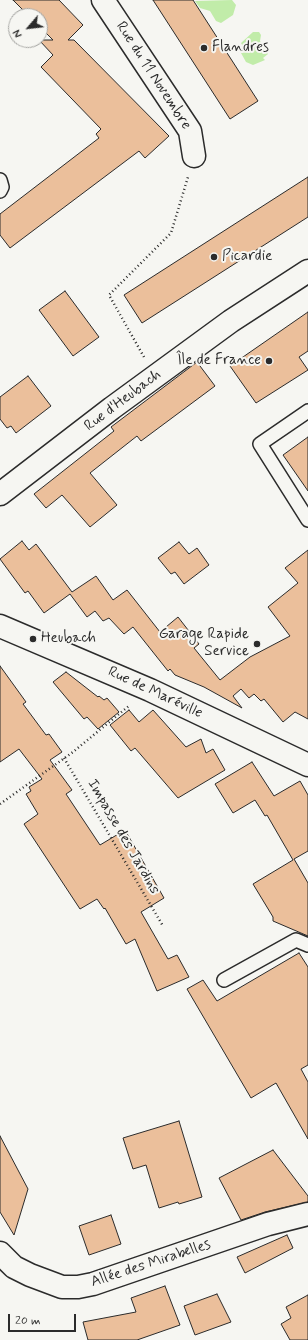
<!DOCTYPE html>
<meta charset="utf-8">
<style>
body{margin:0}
#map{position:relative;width:308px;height:1340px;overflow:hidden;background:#f6f6f2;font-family:Mynerve,sans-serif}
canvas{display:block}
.north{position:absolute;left:8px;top:8px;width:40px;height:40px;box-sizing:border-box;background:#f6f6f2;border:1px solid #a5a5a2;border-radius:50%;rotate:242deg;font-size:11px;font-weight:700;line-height:16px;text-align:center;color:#2b2b2b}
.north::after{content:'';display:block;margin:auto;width:14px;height:18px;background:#2b2b2b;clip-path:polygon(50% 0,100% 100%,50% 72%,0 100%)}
.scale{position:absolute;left:8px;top:1314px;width:68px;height:18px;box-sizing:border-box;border:2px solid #2b2b2b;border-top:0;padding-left:5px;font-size:12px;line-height:14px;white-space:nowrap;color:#2b2b2b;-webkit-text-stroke:3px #f6f6f2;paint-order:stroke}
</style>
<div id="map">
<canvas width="308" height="1340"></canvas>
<div class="north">N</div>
<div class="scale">20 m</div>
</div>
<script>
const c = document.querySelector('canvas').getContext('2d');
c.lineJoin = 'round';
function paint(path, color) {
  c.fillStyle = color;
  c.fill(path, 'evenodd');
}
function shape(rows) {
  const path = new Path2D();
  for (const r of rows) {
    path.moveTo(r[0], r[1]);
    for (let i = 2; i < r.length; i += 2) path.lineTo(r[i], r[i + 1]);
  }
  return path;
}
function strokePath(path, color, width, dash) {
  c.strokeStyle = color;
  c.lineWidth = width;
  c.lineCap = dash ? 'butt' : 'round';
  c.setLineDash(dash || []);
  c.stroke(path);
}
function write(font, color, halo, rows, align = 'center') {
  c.font = font + ' Mynerve,sans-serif';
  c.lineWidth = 4;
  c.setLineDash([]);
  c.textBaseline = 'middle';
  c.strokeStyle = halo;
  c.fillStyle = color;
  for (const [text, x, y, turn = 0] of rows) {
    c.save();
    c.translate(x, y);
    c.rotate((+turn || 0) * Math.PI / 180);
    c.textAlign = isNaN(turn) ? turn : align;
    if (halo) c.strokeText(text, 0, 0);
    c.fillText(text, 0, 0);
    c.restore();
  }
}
const green = shape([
 [232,0,236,5,233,15,221,23,216,21,210,11,200,8,195,1],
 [253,32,259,32,261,35,260,41,268,54,263,58,265,60,253,65,246,62,241,53,245,50,241,43]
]);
const building = shape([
 [13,0,59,0,83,25,68,40,74,40,169,136,145,158,139,151,10,248,0,235,0,214,99,138,96,134,101,129,41,67,53,55,39,40,53,40,40,27,40,16,29,16,13,0],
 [153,0,193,0,258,101,230,119,153,0],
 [308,177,308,217,142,323,124,295,308,177],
 [65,291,99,337,73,356,39,310,65,291],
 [308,312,308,351,299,357,308,370,256,403,230,366,308,312],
 [197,362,215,386,141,441,137,436,90,473,117,505,90,527,62,495,46,508,34,494,114,431,111,427,197,362],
 [28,376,51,406,16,433,11,426,7,428,0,419,0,397,28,376],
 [308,437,308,491,283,455,308,437],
 [22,541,29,550,36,544,72,592,96,576,113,600,127,590,160,632,178,617,199,644,194,648,220,680,250,657,290,636,268,607,298,583,285,568,308,550,308,719,295,712,283,722,264,699,261,701,254,694,249,698,241,689,233,696,242,708,204,687,175,675,170,669,168,671,133,627,124,634,109,618,103,621,95,611,87,617,70,594,44,613,28,591,25,593,0,559,22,541],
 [179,542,189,554,197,548,209,565,184,584,175,572,171,574,158,558,179,542],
 [0,666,26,702,23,704,46,735,49,734,62,752,50,760,72,790,66,794,100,845,125,830,164,898,141,912,168,959,177,955,189,977,157,991,135,939,126,944,105,908,104,909,97,899,80,909,24,824,38,814,26,794,31,791,29,787,42,779,19,749,0,762,0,666],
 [66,672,98,697,99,696,104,700,107,698,119,712,98,729,87,717,84,719,53,682,66,672],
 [129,710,139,722,153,710,186,747,201,739,206,753,213,749,225,770,178,798,135,748,131,751,110,725,129,710],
 [252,762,274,796,300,781,308,795,308,851,294,859,308,883,308,936,273,921,273,917,253,884,293,860,267,815,265,816,255,800,233,813,215,784,252,762],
 [299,953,308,967,308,1065,301,1069,308,1082,308,1139,276,1083,251,1098,187,989,203,980,217,1001,299,953],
 [179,1121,202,1197,179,1204,178,1202,159,1208,146,1165,133,1169,123,1138,179,1121],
 [0,1136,28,1189,14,1235,0,1212,0,1136],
 [273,1150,308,1196,308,1202,265,1212,241,1220,219,1178,273,1150],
 [111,1215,121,1244,89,1255,79,1226,111,1215],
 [287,1235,293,1248,245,1273,237,1257,287,1235],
 [165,1286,180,1325,137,1340,88,1340,83,1322,136,1312,131,1298,165,1286],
 [217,1294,231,1322,195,1335,184,1306,217,1294],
 [308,1295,308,1340,290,1340,281,1324,291,1318,286,1307,308,1295]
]);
const path = shape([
 [144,357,109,295,171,233,188,177],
 [64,758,163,926],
 [0,804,73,752,130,705]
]);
const lane = shape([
 [0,180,2,187,0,191],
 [308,411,260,444,308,520],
 [224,980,296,940,308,945]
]);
const street = shape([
 [103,0,190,131,194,156],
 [0,494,112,408,231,321,308,271],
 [0,1253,14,1267,30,1275,62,1287,78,1287,93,1284,268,1224,308,1214]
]);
const secondary = shape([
 [0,626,150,690,308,765]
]);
const markers = [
 [204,48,4,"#2b2b2b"],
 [214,257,4,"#2b2b2b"],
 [269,361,4,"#2b2b2b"],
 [33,639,4,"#2b2b2b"],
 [257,644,4,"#2b2b2b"]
];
const poiNames = [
 ["Flandres",212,48],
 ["Picardie",222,257],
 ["Île de France",261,361,"right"],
 ["Garage Rapide",249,635,"right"],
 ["Service",249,652,"right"],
 ["Heubach",41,639]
];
const streetNames = [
 ["Rue du 11 Novembre",153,76,57],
 ["Rue d'Heubach",123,401,-37],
 ["Rue de Maréville",155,693,25],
 ["Impasse des Jardins",123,837,60],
 ["Allée des Mirabelles",151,1264,-18]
];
paint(green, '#c1eca9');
paint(building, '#ebbf9b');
strokePath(building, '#2b2b2b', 1);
strokePath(lane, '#2b2b2b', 16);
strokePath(street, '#2b2b2b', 25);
strokePath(secondary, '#2b2b2b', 25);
strokePath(path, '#2b2b2b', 2.5, [1, 3]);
strokePath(lane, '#f6f6f2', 13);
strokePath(street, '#f6f6f2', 22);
strokePath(secondary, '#f6f6f2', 22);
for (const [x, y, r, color] of markers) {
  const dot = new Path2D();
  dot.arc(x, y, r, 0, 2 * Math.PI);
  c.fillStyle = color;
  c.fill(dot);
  strokePath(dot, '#f6f6f2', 1.5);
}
write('15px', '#2b2b2b', '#f6f6f2', poiNames, 'left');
write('15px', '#2b2b2b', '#f6f6f2', streetNames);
</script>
